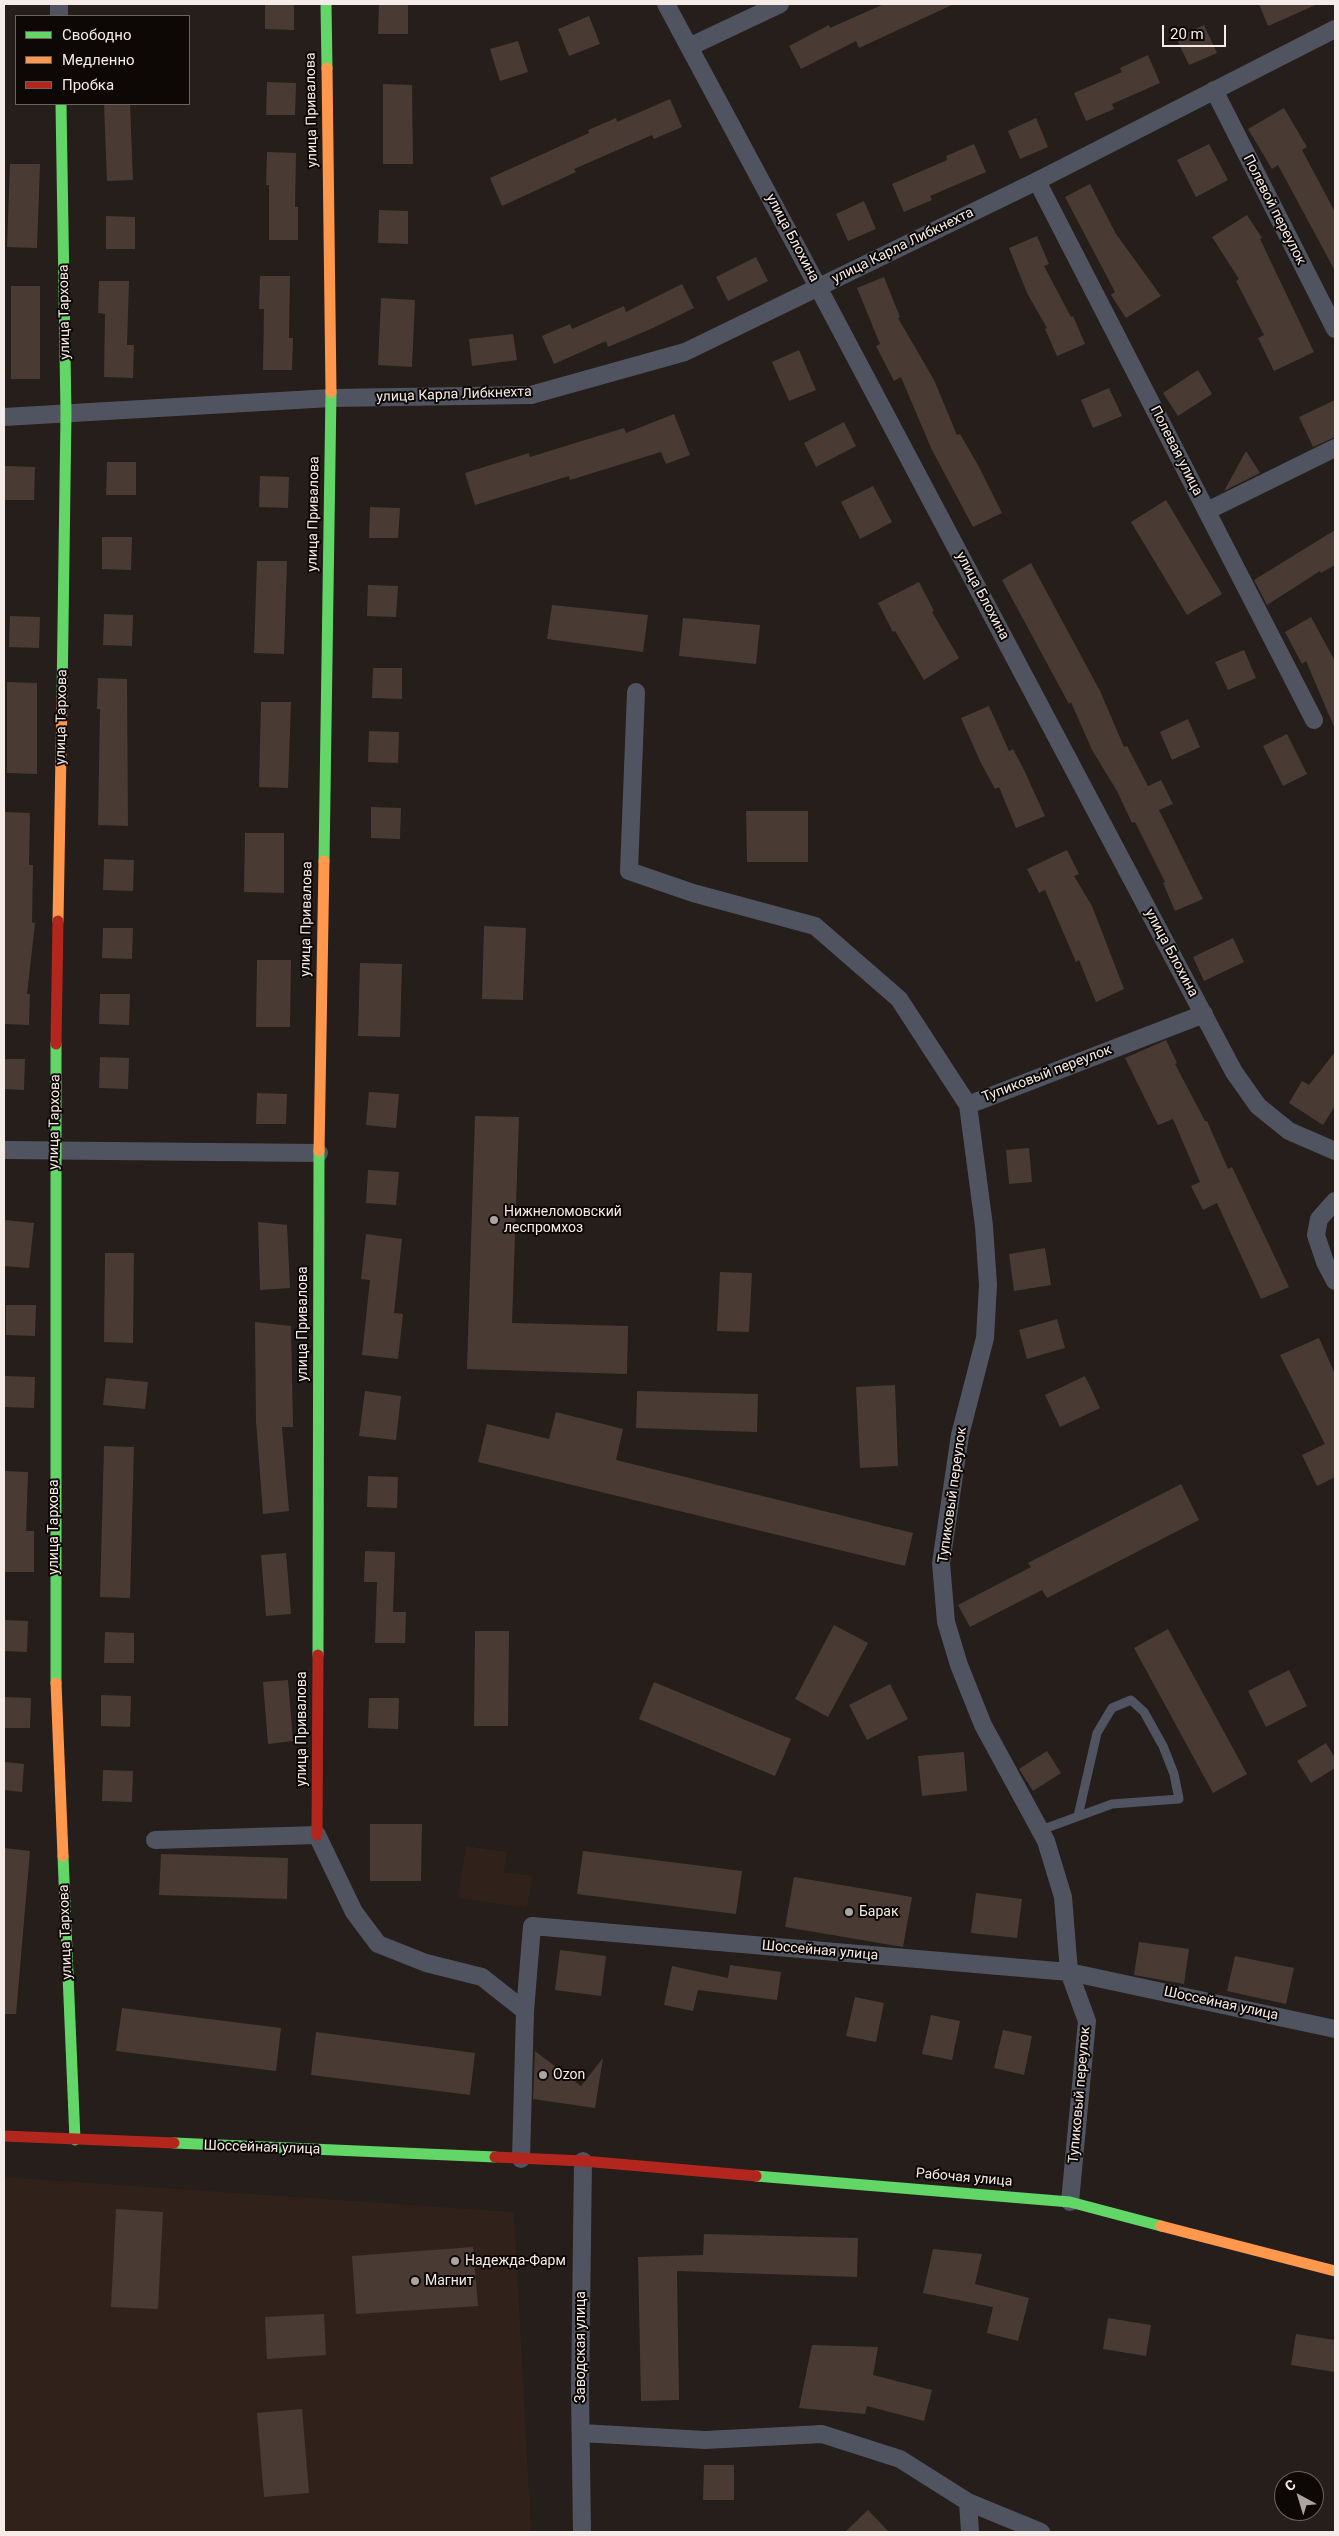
<!DOCTYPE html>
<meta charset="utf-8">
<style>
body{margin:0}
#map{position:relative;width:1339px;height:2536px;overflow:hidden;background:#251e1a;font-family:Roboto,sans-serif}
canvas{display:block}
.frame{position:absolute;inset:0;border:5px solid #f5ece8;pointer-events:none}
.legend{position:absolute;left:15px;top:15px;width:175px;height:90px;box-sizing:border-box;background:#0d0806;border:1px solid #6a6360;margin:0;padding:6px 9px;list-style:none;font-size:15px;color:#f5ece8}
.legend li{display:flex;align-items:center;gap:10px;height:25px}
.legend b{width:25px;border:1px solid #6a6360}
.north{position:absolute;left:1274px;top:2471px;width:50px;height:50px;box-sizing:border-box;background:#0d0806;border:1px solid #6a6360;border-radius:50%;rotate:321deg;font-size:14px;font-weight:700;line-height:20px;text-align:center;color:#f5ece8}
.north::after{content:'';display:block;margin:auto;width:18px;height:22px;background:#aca4a0;clip-path:polygon(50% 0,100% 100%,50% 72%,0 100%)}
.scale{position:absolute;left:1162px;top:25px;width:64px;height:22px;box-sizing:border-box;border:2px solid #f5ece8;border-top:0;padding-left:6px;font-size:15px;line-height:18px;white-space:nowrap;color:#f5ece8;-webkit-text-stroke:4px #0d0806;paint-order:stroke}
</style>
<div id="map">
<canvas width="1339" height="2536"></canvas>
<div class="frame"></div>
<ul class="legend">
<li><b style="height:6px;background:#63d668"></b>Свободно</li>
<li><b style="height:6px;background:#ff974d"></b>Медленно</li>
<li><b style="height:6px;background:#b3261e"></b>Пробка</li>
</ul>
<div class="north">С</div>
<div class="scale">20 m</div>
</div>
<script>
const c = document.querySelector('canvas').getContext('2d');
c.lineJoin = 'round';
function paint(path, color) {
  c.fillStyle = color;
  c.fill(path, 'evenodd');
}
function shape(rows) {
  const path = new Path2D();
  for (const r of rows) {
    path.moveTo(r[0], r[1]);
    for (let i = 2; i < r.length; i += 2) path.lineTo(r[i], r[i + 1]);
  }
  return path;
}
function strokePath(path, color, width, dash) {
  c.strokeStyle = color;
  c.lineWidth = width;
  c.lineCap = dash ? 'butt' : 'round';
  c.setLineDash(dash || []);
  c.stroke(path);
}
function write(font, color, halo, rows, align = 'center') {
  c.font = font + ' Roboto,sans-serif';
  c.lineWidth = 4;
  c.setLineDash([]);
  c.textBaseline = 'middle';
  c.strokeStyle = halo;
  c.fillStyle = color;
  for (const [text, x, y, turn = 0] of rows) {
    c.save();
    c.translate(x, y);
    c.rotate((+turn || 0) * Math.PI / 180);
    c.textAlign = isNaN(turn) ? turn : align;
    if (halo) c.strokeText(text, 0, 0);
    c.fillText(text, 0, 0);
    c.restore();
  }
}
const industrial = shape([
 [466,1846,507,1852,504,1872,532,1876,527,1908,458,1898],
 [4,2177,514,2212,531,2532,4,2532]
]);
const building = shape([
 [265,4,294,4,294,30,265,29],
 [379,4,408,4,408,34,378,34],
 [884,4,954,4,859,48,856,41,801,69,789,46,829,25,830,28],
 [1259,4,1318,4,1268,26],
 [589,16,600,44,569,56,558,29],
 [1204,25,1217,53,1189,65,1176,38],
 [518,41,528,72,500,81,490,49],
 [1148,55,1160,83,1112,104,1114,109,1086,121,1074,93,1122,72,1120,68],
 [267,82,296,83,295,115,266,115],
 [383,84,412,85,413,164,383,164],
 [670,99,682,127,654,139,652,135,574,169,576,172,502,206,490,178,589,133,588,130,616,118,617,122],
 [104,104,130,104,133,180,107,181],
 [1284,108,1307,147,1302,150,1335,212,1335,271,1278,165,1272,169,1248,129],
 [1036,118,1048,147,1020,159,1008,131],
 [974,144,986,172,930,196,932,200,904,212,892,184,947,160,946,156],
 [1209,144,1228,180,1196,197,1177,160],
 [267,152,296,153,295,207,298,207,298,240,269,240,269,185,266,185],
 [10,164,40,164,37,248,7,247],
 [1090,184,1116,234,1161,296,1126,318,1111,295,1115,292,1065,197],
 [864,201,876,229,848,241,836,214],
 [379,210,408,211,408,244,378,243],
 [1247,215,1262,238,1260,239,1314,352,1274,371,1258,338,1264,335,1236,281,1239,279,1212,237],
 [106,216,135,217,135,249,106,249],
 [1037,236,1049,264,1044,266,1071,317,1073,316,1085,344,1057,356,1045,329,1047,328,1027,293,1009,248],
 [756,257,768,281,728,301,716,277],
 [260,276,290,276,289,338,293,338,292,370,263,370,264,309,259,309],
 [884,277,900,317,898,318,934,380,957,435,960,434,979,467,1002,513,973,527,931,448,901,377,894,381,876,346,880,344,857,288],
 [99,281,129,281,127,345,134,345,133,378,104,377,105,314,98,313],
 [682,284,694,308,653,328,608,347,606,341,554,364,542,336,570,324,572,329,624,306,626,312],
 [11,286,40,286,40,379,11,379],
 [381,298,415,300,412,367,378,365],
 [513,334,517,360,472,366,469,339],
 [799,350,816,390,789,401,772,362],
 [1198,370,1212,394,1178,416,1163,393],
 [1109,388,1122,416,1093,428,1081,400],
 [1335,400,1335,437,1313,447,1299,417],
 [674,414,690,455,666,464,661,452,570,480,569,476,475,505,465,473,529,453,530,457,624,428,626,433],
 [844,422,856,446,816,467,804,443],
 [1246,451,1260,473,1224,491],
 [107,462,136,462,136,495,106,495],
 [5,466,35,467,34,500,5,500],
 [260,476,289,477,288,508,259,507],
 [873,486,892,522,860,539,841,502],
 [1166,500,1222,594,1187,615,1131,522],
 [370,507,400,508,398,538,369,538],
 [1335,530,1335,565,1321,573,1320,571,1267,605,1254,580],
 [102,537,132,537,131,570,102,569],
 [257,561,287,561,284,654,254,653],
 [1031,563,1100,691,1124,747,1127,746,1148,786,1161,780,1173,804,1159,810,1203,899,1175,911,1163,883,1165,882,1135,822,1132,823,1117,791,1092,750,1071,702,1069,704,1002,580],
 [919,582,934,611,932,612,959,658,924,680,895,631,893,632,878,603],
 [368,585,398,586,396,617,367,616],
 [552,605,648,615,643,652,547,639],
 [104,614,133,615,132,646,103,645],
 [10,616,40,617,39,648,9,647],
 [1311,617,1335,661,1335,729,1306,661,1302,664,1285,632],
 [683,618,760,625,756,664,679,656],
 [1244,650,1256,678,1228,690,1215,662],
 [373,668,402,668,402,699,372,698],
 [98,678,127,679,128,826,98,825,100,709,97,709],
 [7,682,37,683,37,774,7,773],
 [261,702,291,702,288,788,259,787],
 [989,706,1009,751,1013,749,1024,770,1045,816,1016,828,999,787,995,789,980,761,961,718],
 [1188,719,1200,747,1172,760,1160,732],
 [369,731,399,732,398,763,368,762],
 [1287,734,1307,774,1283,786,1263,746],
 [371,807,401,808,400,839,371,838],
 [746,811,808,811,808,862,747,862],
 [4,812,30,813,29,865,33,865,32,922,35,923,27,994,30,994,29,1025,4,1024],
 [245,833,284,833,284,893,244,892],
 [1067,850,1079,874,1074,876,1092,906,1124,989,1096,1002,1079,960,1076,962,1045,890,1039,893,1027,869],
 [104,859,134,860,133,891,103,890],
 [484,926,526,928,523,1000,482,999],
 [103,928,133,928,132,959,102,958],
 [1233,938,1244,962,1204,981,1193,957],
 [257,960,291,960,290,1027,256,1027],
 [360,963,402,964,400,1037,358,1036],
 [100,994,130,994,129,1025,99,1024],
 [1166,1040,1177,1063,1175,1064,1205,1121,1207,1121,1228,1169,1232,1167,1289,1287,1261,1299,1217,1203,1203,1210,1191,1186,1200,1182,1173,1119,1158,1125,1125,1058],
 [1335,1052,1335,1106,1323,1125,1289,1103,1302,1081,1309,1085],
 [100,1057,129,1058,128,1089,99,1088],
 [4,1059,25,1059,24,1090,4,1089],
 [369,1092,399,1094,396,1128,366,1125],
 [257,1093,287,1094,286,1124,256,1124],
 [475,1116,519,1117,512,1323,628,1326,627,1374,467,1369],
 [1029,1148,1032,1182,1009,1184,1006,1150],
 [368,1170,399,1172,396,1205,366,1203],
 [4,1220,34,1223,29,1268,4,1266],
 [258,1222,287,1225,290,1288,260,1290],
 [366,1234,402,1239,394,1313,403,1314,398,1359,362,1355,370,1280,361,1279],
 [1045,1248,1051,1285,1014,1291,1009,1254],
 [105,1253,134,1253,133,1343,104,1342],
 [720,1272,752,1273,749,1332,717,1331],
 [6,1305,36,1305,35,1336,6,1335],
 [1057,1319,1065,1348,1027,1359,1019,1330],
 [255,1322,291,1326,293,1427,282,1427,289,1511,263,1514,256,1421],
 [1319,1338,1335,1374,1335,1477,1317,1486,1302,1455,1325,1444,1280,1355],
 [5,1376,35,1377,34,1408,4,1407],
 [1085,1376,1100,1408,1060,1427,1045,1395],
 [106,1378,148,1382,145,1409,103,1405],
 [895,1385,898,1466,860,1468,856,1387],
 [365,1391,401,1396,396,1440,359,1436],
 [637,1391,758,1394,757,1432,636,1428],
 [556,1412,623,1429,616,1460,913,1533,905,1566,478,1462,487,1424,549,1439],
 [104,1446,134,1447,130,1598,100,1597],
 [4,1471,28,1472,26,1531,34,1531,34,1572,4,1572],
 [368,1476,398,1477,397,1508,367,1507],
 [1181,1484,1199,1520,1047,1598,1042,1590,970,1627,958,1605,1031,1567,1028,1563],
 [365,1551,395,1552,393,1612,406,1612,405,1643,375,1643,377,1582,364,1582],
 [286,1553,291,1614,266,1616,261,1555],
 [4,1620,28,1621,27,1652,4,1651],
 [834,1625,868,1643,828,1717,795,1699],
 [1168,1629,1247,1774,1213,1793,1134,1648],
 [475,1631,509,1631,508,1726,474,1726],
 [105,1632,134,1633,134,1663,104,1663],
 [1289,1670,1307,1706,1266,1727,1248,1691],
 [288,1680,293,1741,268,1744,263,1682],
 [654,1682,791,1739,775,1776,639,1719],
 [890,1684,908,1719,867,1740,849,1705],
 [101,1695,131,1696,130,1727,101,1726],
 [4,1697,31,1698,30,1728,4,1728],
 [369,1698,399,1698,398,1729,368,1728],
 [1326,1743,1335,1758,1335,1768,1311,1783,1297,1761],
 [1047,1751,1061,1773,1033,1791,1019,1769],
 [964,1752,967,1791,922,1796,918,1756],
 [4,1762,24,1764,22,1792,4,1790],
 [103,1770,133,1771,132,1802,102,1801],
 [370,1824,422,1824,421,1881,370,1881],
 [4,1848,30,1851,16,2014,4,2014],
 [583,1851,742,1871,736,1914,577,1894],
 [161,1854,288,1858,287,1899,159,1895],
 [794,1877,912,1897,903,1947,785,1927],
 [976,1893,1022,1899,1017,1938,971,1933],
 [1139,1942,1189,1949,1184,1984,1134,1975],
 [560,1950,606,1956,601,1996,555,1990],
 [1235,1956,1294,1968,1286,2004,1227,1991],
 [730,1965,781,1972,777,2000,698,1990,693,2011,664,2005,672,1966,728,1978],
 [855,1997,884,2003,876,2042,846,2036],
 [122,2008,281,2028,276,2071,116,2051],
 [931,2015,960,2021,952,2060,922,2054],
 [1003,2030,1032,2036,1024,2075,994,2068],
 [316,2032,475,2053,470,2095,311,2075],
 [535,2051,581,2086,603,2058,595,2108,533,2099],
 [116,2209,163,2212,158,2309,111,2307],
 [704,2234,858,2238,857,2277,677,2271,679,2400,641,2401,638,2257,703,2255],
 [473,2247,478,2306,356,2314,352,2256],
 [933,2249,982,2254,975,2284,1029,2298,1018,2341,987,2333,993,2307,923,2293],
 [324,2314,326,2355,267,2359,265,2317],
 [1108,2318,1151,2325,1146,2356,1103,2349],
 [1296,2334,1335,2340,1335,2372,1291,2365],
 [812,2345,878,2347,873,2375,932,2390,924,2421,867,2406,865,2414,799,2408],
 [302,2409,309,2493,264,2497,257,2413],
 [704,2465,734,2465,734,2500,703,2500],
 [868,2510,889,2532,845,2532]
]);
const lane = shape([
 [1041,1830,1112,1804,1179,1799,1174,1774,1163,1746,1144,1712,1131,1700,1112,1708,1097,1733,1078,1816]
]);
const street = shape([
 [59,4,59,16],
 [666,4,818,287,1234,1072,1258,1106,1289,1131,1335,1151],
 [689,47,780,4],
 [1214,90,1335,329],
 [1037,181,1314,720],
 [4,417,331,398,531,395,685,352,1037,181,1335,29],
 [1207,511,1335,448],
 [636,692,629,871,693,893,815,926,899,999,968,1105],
 [4,1150,319,1153],
 [1335,1201,1319,1219,1316,1235,1325,1262,1335,1281],
 [155,1840,317,1835,354,1912,378,1944,426,1963,482,1977,525,2011],
 [521,2159,525,2011,532,1926,1069,1972,1335,2029],
 [1070,2202,1087,2021,1069,1972,1063,1897,1046,1841,983,1725,959,1665,946,1622,941,1563,960,1435,985,1338,988,1285,984,1226,968,1105,1204,1014],
 [581,2433,705,2440,822,2434,900,2459,968,2502,970,2532],
 [968,2502,1041,2532],
 [582,2532,580,2392,583,2161]
]);
const fast = shape([
 [326,4,327,68],
 [61,104,66,414,62,698],
 [324,861,331,392],
 [318,1655,319,1151],
 [56,1683,56,1044],
 [63,1856,75,2140],
 [174,2143,495,2157],
 [756,2176,1070,2202,1161,2226]
]);
const slow = shape([
 [327,68,331,392],
 [58,921,62,698],
 [319,1151,324,861],
 [56,1683,63,1856],
 [1161,2226,1335,2271]
]);
const jam = shape([
 [56,1044,58,921],
 [317,1835,318,1655],
 [4,2136,174,2143],
 [495,2157,583,2161,756,2176]
]);
const markers = [
 [494,1220,5,"#aca4a0"],
 [849,1912,5,"#aca4a0"],
 [543,2075,5,"#aca4a0"],
 [455,2261,5,"#aca4a0"],
 [415,2281,5,"#aca4a0"]
];
const streetNames = [
 ["улица Привалова",312,110,-91],
 ["Полевой переулок",1274,210,63],
 ["улица Блохина",792,238,62],
 ["улица Карла Либкнехта",903,246,-26],
 ["улица Тархова",65,312,-91],
 ["улица Карла Либкнехта",454,395,-2],
 ["Полевая улица",1176,451,63],
 ["улица Привалова",314,514,-89],
 ["улица Блохина",982,596,62],
 ["улица Тархова",62,717,-89],
 ["улица Привалова",307,919,-89],
 ["улица Блохина",1171,953,62],
 ["Тупиковый переулок",1047,1074,-21],
 ["улица Тархова",55,1122,-89],
 ["улица Привалова",303,1324,-90],
 ["Тупиковый переулок",953,1495,-82],
 ["улица Тархова",54,1527,-90],
 ["улица Привалова",302,1729,-90],
 ["улица Тархова",66,1932,-92],
 ["Шоссейная улица",820,1951,5],
 ["Шоссейная улица",1221,2004,12],
 ["Тупиковый переулок",1080,2095,-85],
 ["Шоссейная улица",262,2148,2],
 ["Рабочая улица",964,2178,5],
 ["Заводская улица",581,2347,-90]
];
const poiNames = [
 ["Нижнеломовский",504,1212],
 ["леспромхоз",504,1228],
 ["Барак",859,1912],
 ["Ozon",553,2075],
 ["Надежда-Фарм",465,2261],
 ["Магнит",425,2281]
];
paint(industrial, '#31211b');
paint(building, '#493b34');
strokePath(lane, '#505460', 9);
strokePath(street, '#505460', 18);
strokePath(fast, '#63d668', 11);
strokePath(slow, '#ff974d', 11);
strokePath(jam, '#b3261e', 11);
for (const [x, y, r, color] of markers) {
  const dot = new Path2D();
  dot.arc(x, y, r, 0, 2 * Math.PI);
  c.fillStyle = color;
  c.fill(dot);
  strokePath(dot, '#0d0806', 2);
}
write('14px', '#f5ece8', '#0d0806', streetNames);
write('14px', '#f5ece8', '#0d0806', poiNames, 'left');
</script>
